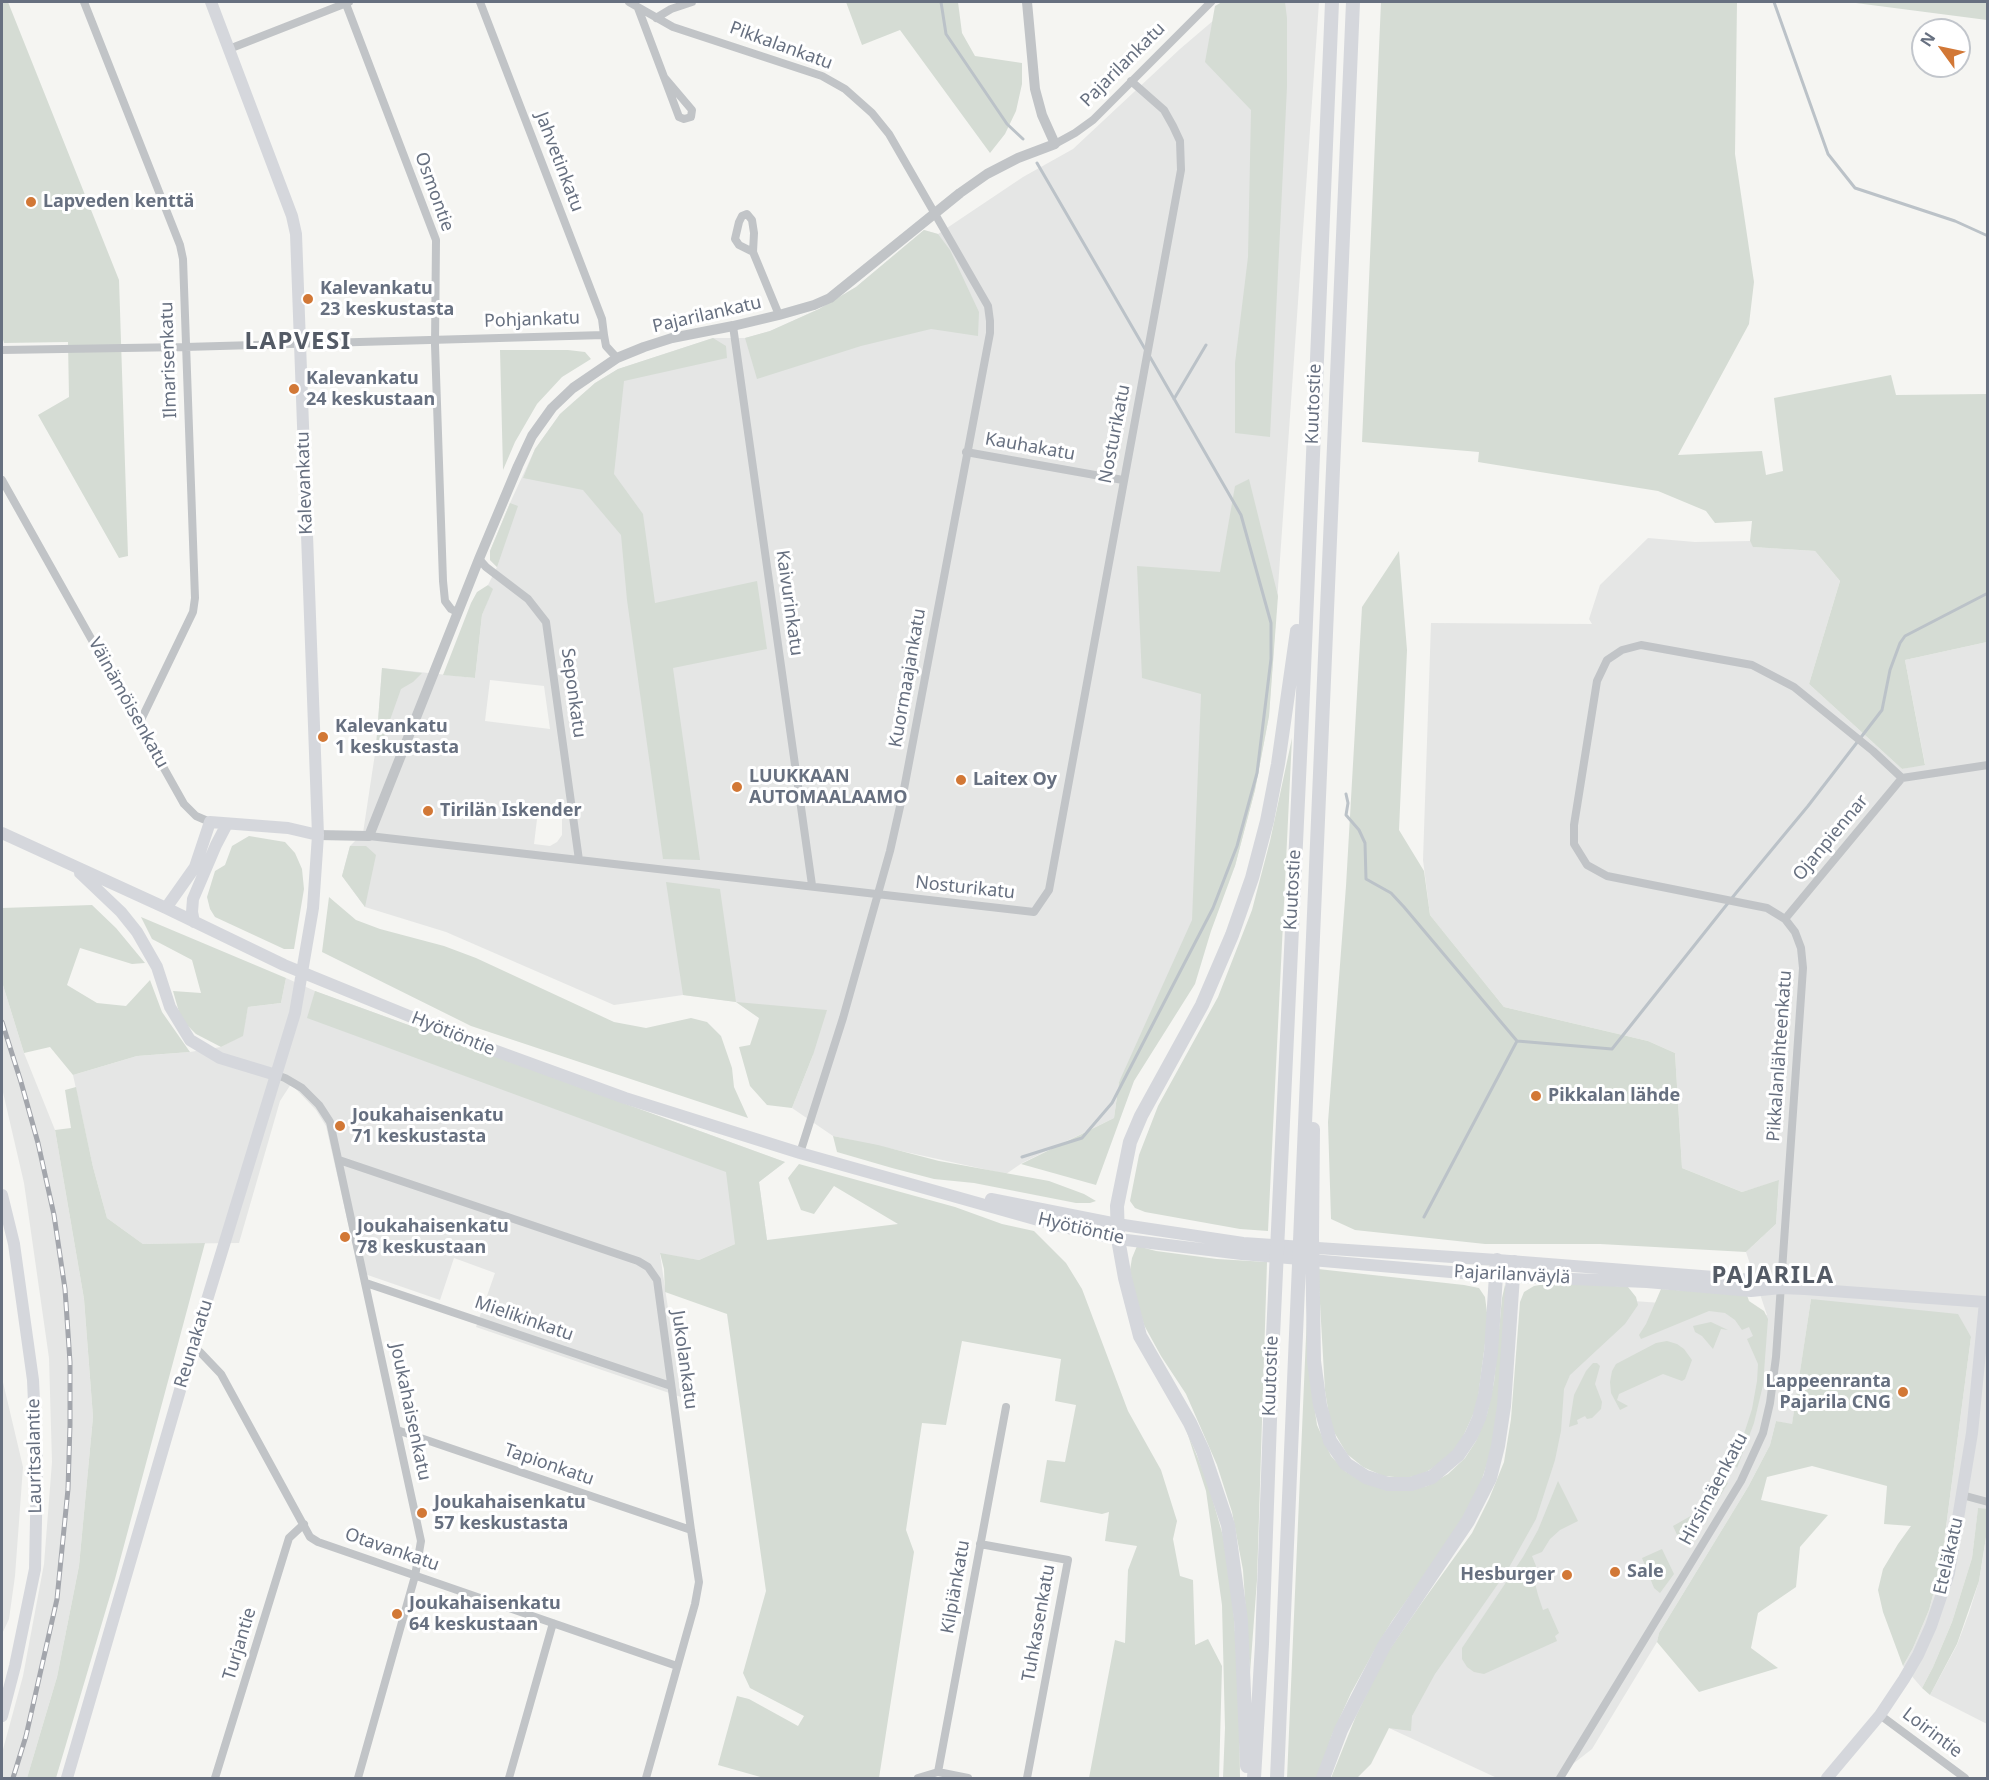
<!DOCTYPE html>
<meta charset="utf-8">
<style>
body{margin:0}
#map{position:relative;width:1989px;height:1780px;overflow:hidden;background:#f5f5f2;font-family:"Noto Sans",sans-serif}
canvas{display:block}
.frame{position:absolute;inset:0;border:3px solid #677080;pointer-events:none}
.north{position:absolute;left:1911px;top:18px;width:60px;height:60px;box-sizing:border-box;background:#fff;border:2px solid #c2c6cc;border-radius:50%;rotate:303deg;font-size:16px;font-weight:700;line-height:24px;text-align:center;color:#677080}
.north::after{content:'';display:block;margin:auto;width:21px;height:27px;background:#d27836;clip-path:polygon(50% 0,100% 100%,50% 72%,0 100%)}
</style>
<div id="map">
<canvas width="1989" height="1780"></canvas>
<div class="frame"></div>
<div class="north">N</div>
</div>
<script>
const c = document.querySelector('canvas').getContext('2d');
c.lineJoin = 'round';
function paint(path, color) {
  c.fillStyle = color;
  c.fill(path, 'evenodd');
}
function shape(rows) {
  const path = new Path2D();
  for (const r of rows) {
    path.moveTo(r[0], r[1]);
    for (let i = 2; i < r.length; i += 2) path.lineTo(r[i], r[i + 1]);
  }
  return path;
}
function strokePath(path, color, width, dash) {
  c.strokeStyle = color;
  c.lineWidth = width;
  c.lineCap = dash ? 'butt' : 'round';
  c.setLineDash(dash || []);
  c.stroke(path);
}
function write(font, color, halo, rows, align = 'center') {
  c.font = font + ' "Noto Sans",sans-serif';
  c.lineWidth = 6;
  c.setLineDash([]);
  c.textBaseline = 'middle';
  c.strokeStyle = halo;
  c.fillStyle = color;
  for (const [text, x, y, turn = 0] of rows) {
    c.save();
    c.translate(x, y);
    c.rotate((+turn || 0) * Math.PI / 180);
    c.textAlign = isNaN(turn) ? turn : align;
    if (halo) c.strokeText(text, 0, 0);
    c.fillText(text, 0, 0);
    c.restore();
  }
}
const built = shape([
 [1235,2,1319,2,1269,716,1255,790,1235,866,1119,1082,1114,1118,1022,1163,1006,1174,833,1136,792,1108,813,1055,736,1002,683,995,614,1005,446,932,365,907,342,876,350,846,363,833,376,747,382,668,475,678,482,615,492,589,488,585,497,567,490,560,490,551,510,503,535,449,560,414,595,383,618,369,713,338,745,338,770,331,819,309,856,287,924,230,938,234,1023,177,1073,149,1180,49],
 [490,680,544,686,550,729,485,721],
 [538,811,562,814,562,835,557,842,550,846,534,844],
 [1648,538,1695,542,1750,541,1754,547,1815,551,1840,581,1809,684,1902,769,1925,764,1905,660,1987,642,1988,1509,1978,1509,1972,1558,1952,1622,1933,1667,1922,1688,1903,1666,1913,1648,1929,1610,1941,1565,1971,1337,1811,1299,1792,1425,1776,1421,1770,1445,1748,1487,1659,1633,1657,1642,1592,1749,1555,1778,1497,1778,1389,1728,1506,1544,1556,1306,1619,1300,1704,1306,1767,1315,1746,1252,1776,1224,1779,1181,1742,1192,1682,1168,1675,1053,1648,1041,1504,1007,1430,915,1423,860,1431,623,1592,624,1589,619,1600,585],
 [286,978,315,991,785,1162,759,1182,767,1240,735,1244,699,1260,660,1254,681,1397,476,1327,495,1273,454,1258,440,1300,359,1272,326,1126,316,1110,291,1084,280,1101,239,1243,143,1244,107,1218,93,1167,73,1075,137,1056,190,1052,221,1047,242,1036,248,1007,281,1003],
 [2,982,24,1053,55,1130,84,1299,93,1417,79,1566,57,1677,27,1778,2,1778,2,1753,23,1676,44,1564,52,1462,49,1358,24,1183,2,1088],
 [2,1378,23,1467,15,1576,9,1619,2,1634],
 [1987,1531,1987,1724,1930,1695,1957,1645,1969,1613,1979,1581]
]);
const green = shape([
 [2,2,8,2,119,280,128,556,119,558,38,415,69,397,68,342,4,343,2,336],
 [846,2,958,2,962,33,975,56,1022,63,1022,84,1016,111,1005,134,990,153,900,30,862,45],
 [1222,2,1285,2,1287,18,1287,87,1270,437,1235,433,1235,363,1248,257,1251,110,1205,62,1215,6],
 [1381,2,1737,2,1735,154,1754,282,1749,324,1678,455,1762,451,1766,475,1783,471,1774,398,1891,375,1896,395,1987,394,1987,642,1905,660,1925,765,1902,769,1809,684,1840,581,1815,551,1753,547,1750,541,1752,521,1715,523,1706,511,1658,491,1478,462,1479,452,1362,442],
 [1848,2,1987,2,1987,20],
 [924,230,938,234,950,250,979,312,978,336,931,329,861,346,757,379,745,338,770,331,819,309,856,287],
 [713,338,726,346,727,358,624,381,614,474,643,514,655,603,757,581,767,649,673,668,700,860,663,859,627,600,621,535,583,490,523,478,535,449,560,414,595,383,618,369],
 [500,350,568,350,585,352,591,359,562,377,537,404,515,442,503,470],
 [1249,479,1278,596,1269,716,1255,790,1235,866,1211,931,1195,984,1134,1081,1096,1185,1021,1164,1114,1118,1119,1082,1192,920,1201,694,1142,678,1137,566,1220,572,1235,486],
 [510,503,518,506,497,567,490,560,490,551],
 [1399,551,1407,650,1399,830,1424,871,1430,915,1504,1007,1648,1041,1675,1053,1682,1168,1742,1192,1779,1180,1776,1224,1746,1252,1600,1244,1485,1244,1355,1230,1331,1219,1328,1122,1346,886,1362,607],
 [488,585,493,589,482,615,475,678,443,675,471,603,477,592],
 [382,668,422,673,413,682,401,689,380,748,376,747],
 [1292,738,1268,1231,1240,1229,1145,1212,1135,1208,1130,1201,1139,1155,1158,1106,1218,997,1252,910,1270,841],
 [249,836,285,842,295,853,302,869,304,889,294,949,284,949,215,917,210,909,207,897,215,871,225,865,232,846],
 [350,846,366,846,376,855,365,907,342,876],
 [666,882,720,889,736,1002,827,1010,813,1055,792,1108,767,1105,750,1086,739,1047,750,1045,759,1018,736,1002,683,995],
 [329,897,356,920,380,929,444,946,476,958,614,1022,646,1028,691,1018,707,1022,721,1036,732,1068,734,1087,748,1118,471,1026,322,952],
 [92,905,116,928,145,963,132,964,80,948,67,985,97,1003,126,1006,150,980,162,1012,190,1052,137,1056,73,1075,50,1047,24,1053,2,982,2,908],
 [141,917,286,978,281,1003,248,1007,243,1036,221,1047,196,1034,181,1019,173,991,201,993,192,960,152,939],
 [315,991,785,1162,759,1182,767,1240,898,1224,834,1186,814,1214,801,1210,788,1178,799,1164,955,1207,1002,1224,1034,1231,1066,1263,1082,1289,1128,1411,1161,1470,1177,1521,1173,1539,1180,1576,1193,1580,1195,1645,1208,1639,1222,1666,1219,1778,1089,1778,1115,1640,1125,1643,1128,1570,1137,1546,1105,1541,1109,1512,1102,1514,1040,1502,1047,1460,1065,1462,1076,1405,1055,1401,1061,1359,962,1341,946,1425,922,1423,906,1530,914,1552,879,1778,764,1778,718,1765,737,1696,749,1699,798,1726,804,1716,750,1688,743,1673,766,1591,727,1314,665,1292,664,1269,660,1253,699,1260,735,1244,726,1172,307,1018],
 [76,1087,93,1167,107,1218,143,1244,205,1243,115,1579,56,1778,27,1778,57,1677,79,1566,93,1417,84,1299,55,1130,71,1128,65,1090],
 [833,1136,878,1145,939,1161,1049,1181,1084,1194,1096,1201,1090,1203,1076,1203,974,1183,934,1179,892,1168,837,1152],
 [1137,1246,1156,1251,1217,1259,1267,1262,1257,1580,1250,1673,1243,1570,1232,1512,1217,1465,1186,1394,1161,1356,1144,1325,1135,1295,1130,1270,1132,1258],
 [1318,1269,1464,1285,1479,1288,1485,1297,1488,1320,1477,1406,1461,1441,1447,1459,1423,1474,1406,1478,1383,1476,1363,1467,1347,1454,1331,1427,1325,1391],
 [1557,1282,1628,1287,1636,1297,1638,1305,1625,1324,1570,1375,1564,1389,1561,1431,1555,1460,1536,1519,1507,1571,1435,1674,1412,1716,1411,1731,1389,1728,1371,1764,1357,1778,1331,1778,1356,1716,1385,1656,1423,1601,1472,1533,1489,1499,1504,1462,1511,1419,1520,1302,1524,1292,1534,1286],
 [1505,1285,1507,1289,1500,1399,1490,1455,1480,1485,1455,1532,1392,1621,1374,1651,1351,1693,1332,1735,1317,1778,1287,1778,1307,1314,1312,1391,1317,1425,1331,1456,1346,1472,1385,1489,1406,1491,1427,1486,1448,1474,1465,1458,1476,1441,1487,1414,1494,1382,1502,1298],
 [1661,1289,1747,1295,1749,1301,1764,1311,1768,1319,1763,1385,1754,1423,1737,1468,1733,1462,1742,1440,1752,1409,1757,1381,1758,1364,1747,1339,1753,1336,1749,1327,1742,1330,1735,1320,1725,1313,1709,1311,1641,1339,1639,1335,1646,1324],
 [1811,1299,1958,1314,1971,1337,1941,1565,1929,1610,1913,1648,1903,1666,1883,1612,1878,1590,1883,1569,1898,1544,1911,1526,1884,1524,1887,1486,1812,1466,1767,1477,1761,1500,1828,1515,1800,1547,1796,1587,1758,1613,1751,1648,1778,1668,1699,1692,1657,1642,1659,1633,1748,1487,1770,1445,1776,1421,1792,1424],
 [1711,1322,1728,1330,1721,1329,1713,1349,1702,1336,1695,1332,1693,1326],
 [1667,1341,1677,1344,1684,1349,1692,1360,1685,1379,1682,1381,1663,1374,1619,1394,1617,1400,1628,1406,1620,1410,1611,1393,1610,1382,1612,1371,1616,1364,1656,1343],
 [1593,1363,1597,1363,1600,1366,1595,1384,1602,1402,1601,1409,1592,1418,1587,1419,1585,1416,1577,1420,1578,1424,1569,1427,1574,1395,1586,1371],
 [1186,1429,1207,1480,1223,1536,1233,1603,1239,1692,1240,1778,1223,1778,1225,1728,1222,1605,1206,1491],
 [1558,1481,1578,1521,1560,1530,1550,1539,1542,1552,1532,1556,1536,1566,1535,1583,1538,1595,1543,1610,1548,1608,1559,1633,1555,1636,1557,1641,1484,1674,1474,1672,1467,1667,1462,1659,1462,1648,1523,1557,1538,1530],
 [1724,1481,1728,1483,1691,1544,1679,1539,1673,1526,1696,1513,1707,1503],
 [1978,1508,1988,1509,1987,1531,1979,1581,1957,1644,1930,1695,1922,1688,1933,1667,1952,1622,1972,1558],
 [1662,1549,1674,1574,1660,1593,1654,1588,1642,1558]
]);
const stream = shape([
 [941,2,946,34,1007,124,1023,139],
 [1774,2,1828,154,1855,188,1955,221,1988,236],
 [1037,163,1145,349],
 [1174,399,1206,345],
 [1346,794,1348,803,1346,815,1359,830,1365,843,1366,879,1391,893,1404,907,1517,1041,1612,1049,1736,893,1808,806,1882,710,1890,670,1900,643,1905,636,1988,593],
 [1022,1157,1082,1138,1112,1103,1213,908,1237,846,1257,773,1271,659,1271,623,1241,515,1150,357],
 [1424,1217,1517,1041]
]);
const minor = shape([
 [84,2,180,245,183,259,195,598,193,612,139,724],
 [480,2,602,319,604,335],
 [629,2,673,27,822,76,845,89,872,113,889,134,988,306,990,321,990,333,904,789,890,851,843,1018,800,1153],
 [346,4,436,240,435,345,443,581,445,601,451,609,457,612],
 [638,8,664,77,679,117,684,119,691,117,692,110,664,77],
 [656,18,671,9,692,2],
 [229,49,349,2],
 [1055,144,1075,133,1093,120,1211,2],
 [753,252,739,245,735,239,739,222,742,216,747,214,752,220,754,233,753,252,779,315],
 [733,326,812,885],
 [2,350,185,347,604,335,606,346,617,358],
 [966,452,1123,480],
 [2,480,184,804,196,816,210,822],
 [479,559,486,567,528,599,546,622,579,860],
 [1902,778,1988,765],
 [369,836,1034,912,1049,890,1181,170,1180,141,1173,126,1164,110,1131,81],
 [1785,919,1902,778],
 [276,1075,285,1078,302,1088,319,1105,330,1122,421,1541,415,1576,358,1778],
 [339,1160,638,1261,648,1267,657,1280,691,1530,699,1582,695,1604,646,1778],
 [366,1283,671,1386],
 [192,1349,200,1352,221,1374,310,1537,318,1542,677,1666],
 [397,1430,691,1530],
 [1962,1495,1988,1502],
 [980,1544,1068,1560,1027,1778],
 [1880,1715,1965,1778],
 [938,1772,1006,1407],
 [215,1778,289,1538,304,1524],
 [509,1778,553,1623],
 [918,1778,938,1772,968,1778],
 [1560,1778,1741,1481,1763,1433,1770,1403,1776,1357,1803,968,1801,948,1795,932,1785,919,1767,908,1607,876,1587,865,1574,844,1574,825,1597,681,1607,660,1622,650,1641,645,1752,665,1794,687,1873,751,1902,778]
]);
const tertiary = shape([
 [318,835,369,836,479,559,518,466,532,436,552,408,573,388,617,358,644,347,672,338,733,326,779,315,814,305,830,298,960,193,987,174,1018,158,1055,144,1042,115,1035,89,1027,2]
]);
const secondary = shape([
 [2,833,166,908,284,965,485,1047,625,1098,800,1153,1063,1227,1118,1239,1242,1254,1497,1276,1647,1282,1751,1291,1781,1288,1805,1289,1985,1302,1972,1433,1949,1573,1931,1626,1918,1655,1904,1679,1880,1715,1827,1778],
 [80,873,121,912,137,932,157,967,170,1007,190,1040,220,1058,276,1075],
 [166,908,195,867,210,822,288,828,318,835],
 [194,922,192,912,193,899,216,845,227,824],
 [991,1199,1117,1224,1243,1243,1497,1260,1752,1280,1775,1286],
 [67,1778,192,1349,295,1013,313,908,318,835,296,234,292,216,211,2]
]);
const primary = shape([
 [2,1195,14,1244,33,1380,37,1469,35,1569,15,1666,2,1716]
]);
const trunk = shape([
 [1313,1129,1312,1236,1314,1361,1320,1405,1330,1441,1346,1464,1366,1477,1388,1484,1411,1484,1432,1477,1458,1455,1471,1436,1479,1418,1485,1395,1491,1352,1497,1260],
 [1247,1766,1241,1620,1228,1525,1203,1451,1190,1423,1140,1336,1125,1278,1118,1239,1117,1206,1130,1142,1141,1116,1202,1005,1232,935,1252,878,1267,821,1278,764,1297,631],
 [1254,1778,1262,1644,1273,1336,1303,693,1332,2],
 [1277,1778,1353,2],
 [1323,1778,1341,1730,1384,1646,1468,1521,1490,1478,1498,1446,1504,1406,1514,1262]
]);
const rail = shape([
 [2,1022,21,1082,38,1143,54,1215,65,1289,70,1362,70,1425,68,1489,57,1599,26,1736,13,1778]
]);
const markers = [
 [31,202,6,"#d27836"],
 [308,299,6,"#d27836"],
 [294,389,6,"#d27836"],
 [323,737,6,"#d27836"],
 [961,780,6,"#d27836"],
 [737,787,6,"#d27836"],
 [428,811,6,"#d27836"],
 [1536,1096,6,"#d27836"],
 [340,1126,6,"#d27836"],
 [345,1237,6,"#d27836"],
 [1903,1392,6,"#d27836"],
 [422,1513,6,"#d27836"],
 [1615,1572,6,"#d27836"],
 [1567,1575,6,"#d27836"],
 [397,1614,6,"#d27836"]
];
const streetNames = [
 ["Pikkalankatu",781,46,20],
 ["Pajarilankatu",1123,65,-45],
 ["Jahvetinkatu",559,162,69],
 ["Osmontie",434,192,70],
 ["Pajarilankatu",707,315,-13],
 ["Pohjankatu",532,320,-2],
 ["Ilmarisenkatu",169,360,-92],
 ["Kuutostie",1314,404,-88],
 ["Nosturikatu",1115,434,-79],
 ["Kauhakatu",1030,447,10],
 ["Kalevankatu",305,483,-92],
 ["Kaivurinkatu",789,603,82],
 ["Kuormaajankatu",908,678,-80],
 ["Seponkatu",573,693,82],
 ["Väinämöisenkatu",128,703,61],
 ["Ojanpiennar",1831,838,-50],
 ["Nosturikatu",965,888,6],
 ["Kuutostie",1293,890,-87],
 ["Hyötiöntie",453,1034,22],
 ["Pikkalanlähteenkatu",1780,1056,-86],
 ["Hyötiöntie",1081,1229,13],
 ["Pajarilanväylä",1512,1275,3],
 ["Mielikinkatu",524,1319,19],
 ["Reunakatu",194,1344,-73],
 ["Jukolankatu",684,1360,82],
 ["Kuutostie",1271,1376,-88],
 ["Joukahaisenkatu",410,1412,78],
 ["Lauritsalantie",35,1456,-91],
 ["Tapionkatu",549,1465,19],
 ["Hirsimäenkatu",1714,1489,-62],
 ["Otavankatu",392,1550,19],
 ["Eteläkatu",1949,1556,-77],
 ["Kilpiänkatu",956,1587,-80],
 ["Tuhkasenkatu",1039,1623,-80],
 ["Turjantie",240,1644,-73],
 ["Loirintie",1932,1733,37]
];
const poiNames = [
 ["Lapveden kenttä",43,202],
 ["Kalevankatu",320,289],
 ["23 keskustasta",320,310],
 ["Kalevankatu",306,379],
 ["24 keskustaan",306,400],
 ["Kalevankatu",335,727],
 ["1 keskustasta",335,748],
 ["LUUKKAAN",749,777],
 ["AUTOMAALAAMO",749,798],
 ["Laitex Oy",973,780],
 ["Tirilän Iskender",440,811],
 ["Pikkalan lähde",1548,1096],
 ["Joukahaisenkatu",352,1116],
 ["71 keskustasta",352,1137],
 ["Joukahaisenkatu",357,1227],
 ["78 keskustaan",357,1248],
 ["Lappeenranta",1891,1382,"right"],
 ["Pajarila CNG",1891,1403,"right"],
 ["Joukahaisenkatu",434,1503],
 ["57 keskustasta",434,1524],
 ["Sale",1627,1572],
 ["Hesburger",1555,1575,"right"],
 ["Joukahaisenkatu",409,1604],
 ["64 keskustaan",409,1625]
];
const districtNames = [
 ["LAPVESI",298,342],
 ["PAJARILA",1773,1276]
];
paint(built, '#e5e6e5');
paint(green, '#d5dcd4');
strokePath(stream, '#bbc2c8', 3);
strokePath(minor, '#c1c4c7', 8);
strokePath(tertiary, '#c1c4c7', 10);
strokePath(secondary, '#d5d7dc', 12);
strokePath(primary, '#d5d7dc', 12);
strokePath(trunk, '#d5d7dc', 14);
strokePath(rail, '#a3a6ac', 5);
strokePath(rail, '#fff', 3, [9]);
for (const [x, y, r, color] of markers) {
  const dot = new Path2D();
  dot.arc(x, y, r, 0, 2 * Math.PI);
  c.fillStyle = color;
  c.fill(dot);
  strokePath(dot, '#fff', 2);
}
write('18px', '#677080', '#fff', streetNames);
write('bold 18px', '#677080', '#fff', poiNames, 'left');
c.letterSpacing = '1.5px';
write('bold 24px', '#545b66', '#fff', districtNames);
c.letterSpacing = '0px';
</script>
